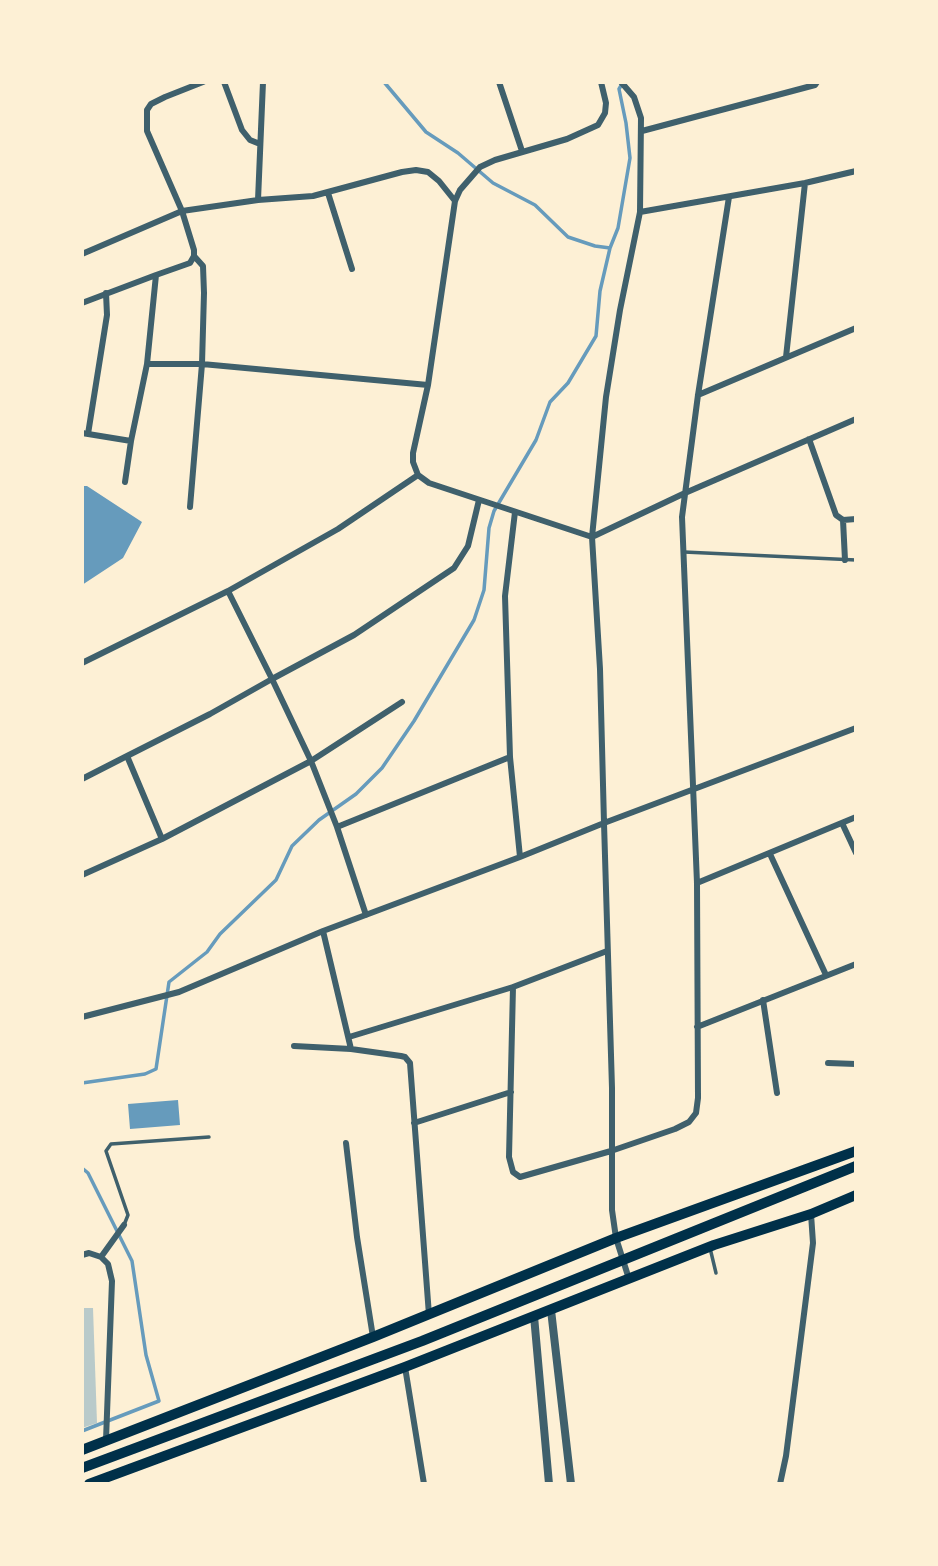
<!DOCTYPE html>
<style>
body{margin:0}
#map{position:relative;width:938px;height:1566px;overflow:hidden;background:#fdf0d5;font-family:Overpass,sans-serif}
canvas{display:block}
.frame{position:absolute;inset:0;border:84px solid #fdf0d5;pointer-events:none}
</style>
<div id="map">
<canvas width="938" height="1566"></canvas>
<div class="frame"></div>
</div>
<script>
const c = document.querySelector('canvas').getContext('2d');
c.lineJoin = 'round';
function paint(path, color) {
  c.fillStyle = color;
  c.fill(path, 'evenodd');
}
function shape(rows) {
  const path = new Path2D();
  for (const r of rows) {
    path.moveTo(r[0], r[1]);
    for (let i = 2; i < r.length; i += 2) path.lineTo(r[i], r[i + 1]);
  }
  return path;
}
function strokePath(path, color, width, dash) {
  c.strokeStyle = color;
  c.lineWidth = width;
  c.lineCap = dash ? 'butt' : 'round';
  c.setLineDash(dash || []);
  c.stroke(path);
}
const green = shape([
 [82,1308,93,1308,97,1423,82,1428]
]);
const water = shape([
 [82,486,87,486,142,522,123,558,82,585],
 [178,1100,180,1125,130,1129,128,1104]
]);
const stream = shape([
 [384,82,426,132,458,153,493,183,535,205,568,237,595,246,610,248],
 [82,1083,145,1074,156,1069,169,982,207,952,220,934,276,880,292,846,319,820,356,794,382,768,414,721,474,620,484,590,489,528,494,511,536,440,550,402,568,383,596,336,600,291,610,248,618,228,630,158,626,123,619,89,622,84],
 [82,1168,88,1173,132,1261,146,1355,159,1401,82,1431]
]);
const service = shape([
 [684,552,856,560],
 [124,1225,128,1215,106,1151,111,1144,209,1137],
 [710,1248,716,1273]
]);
const minor = shape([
 [224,82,242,130,250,140,260,144],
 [499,82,522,151],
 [601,82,606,103,605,113,598,125,567,139,495,160,480,167,460,190,455,201,428,385,413,453,413,462,418,475,429,483,592,537,685,493,856,419],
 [621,82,634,97,641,118,640,212,620,310,606,397,592,537,600,669,604,823,856,728],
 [642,131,815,85,817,82],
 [328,193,352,269],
 [258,200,263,82],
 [640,212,805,183,856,171],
 [82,254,182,211,258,200,313,196,402,172,416,170,428,172,439,181,455,201],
 [156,275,190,263,194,256,194,250,182,211,147,131,147,110,151,104,165,97,203,82],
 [82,303,156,275,147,364,202,364,428,385],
 [786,357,805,183],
 [698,395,856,328],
 [82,433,131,441],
 [88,434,107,315,106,293],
 [809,439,836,515,843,520,856,519],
 [125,482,131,441,147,364],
 [190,507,202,364,204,293,203,266,194,256],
 [843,520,845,560],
 [82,663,228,591,338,529,418,475],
 [510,757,505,596,515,512],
 [82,779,127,756],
 [842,823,856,853],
 [337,827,366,915],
 [162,839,127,756,210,714,272,679,228,591],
 [770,854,826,975],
 [520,857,604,823,612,1088,612,1210,616,1238,629,1279],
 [82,875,162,839,311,761,402,702],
 [697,883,856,817],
 [513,987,607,951],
 [763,1000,777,1093],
 [82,1017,179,992,323,931],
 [697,1027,856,964],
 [349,1037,513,987,509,1157,513,1172,520,1177,611,1151,675,1129,689,1122,696,1113,698,1098,697,883,682,517,698,395,729,197],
 [294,1046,351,1049,401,1056,405,1057,410,1063,429,1315],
 [351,1049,323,931,520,857,510,757,337,827,311,761,272,679,354,635,454,568,468,546,479,500],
 [828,1063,856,1064],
 [414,1123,511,1092],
 [346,1143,357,1237,373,1337],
 [82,1255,89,1253,101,1257,108,1264,112,1281,106,1440],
 [101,1257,124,1225],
 [405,1367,424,1484],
 [780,1484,786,1456,813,1243,811,1214]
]);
const tertiary = shape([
 [551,1310,571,1484],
 [534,1316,549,1484]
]);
const primary = shape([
 [82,1450,373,1337,616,1238,856,1151],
 [82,1468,422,1341,856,1166],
 [89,1484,405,1367,714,1245,811,1214,856,1195]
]);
paint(green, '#b9caca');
paint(water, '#669bbc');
strokePath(stream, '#669bbc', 3.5);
strokePath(service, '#3f606c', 3.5);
strokePath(minor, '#3f606c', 6);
strokePath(tertiary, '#3f606c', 8);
strokePath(primary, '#003049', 10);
</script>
